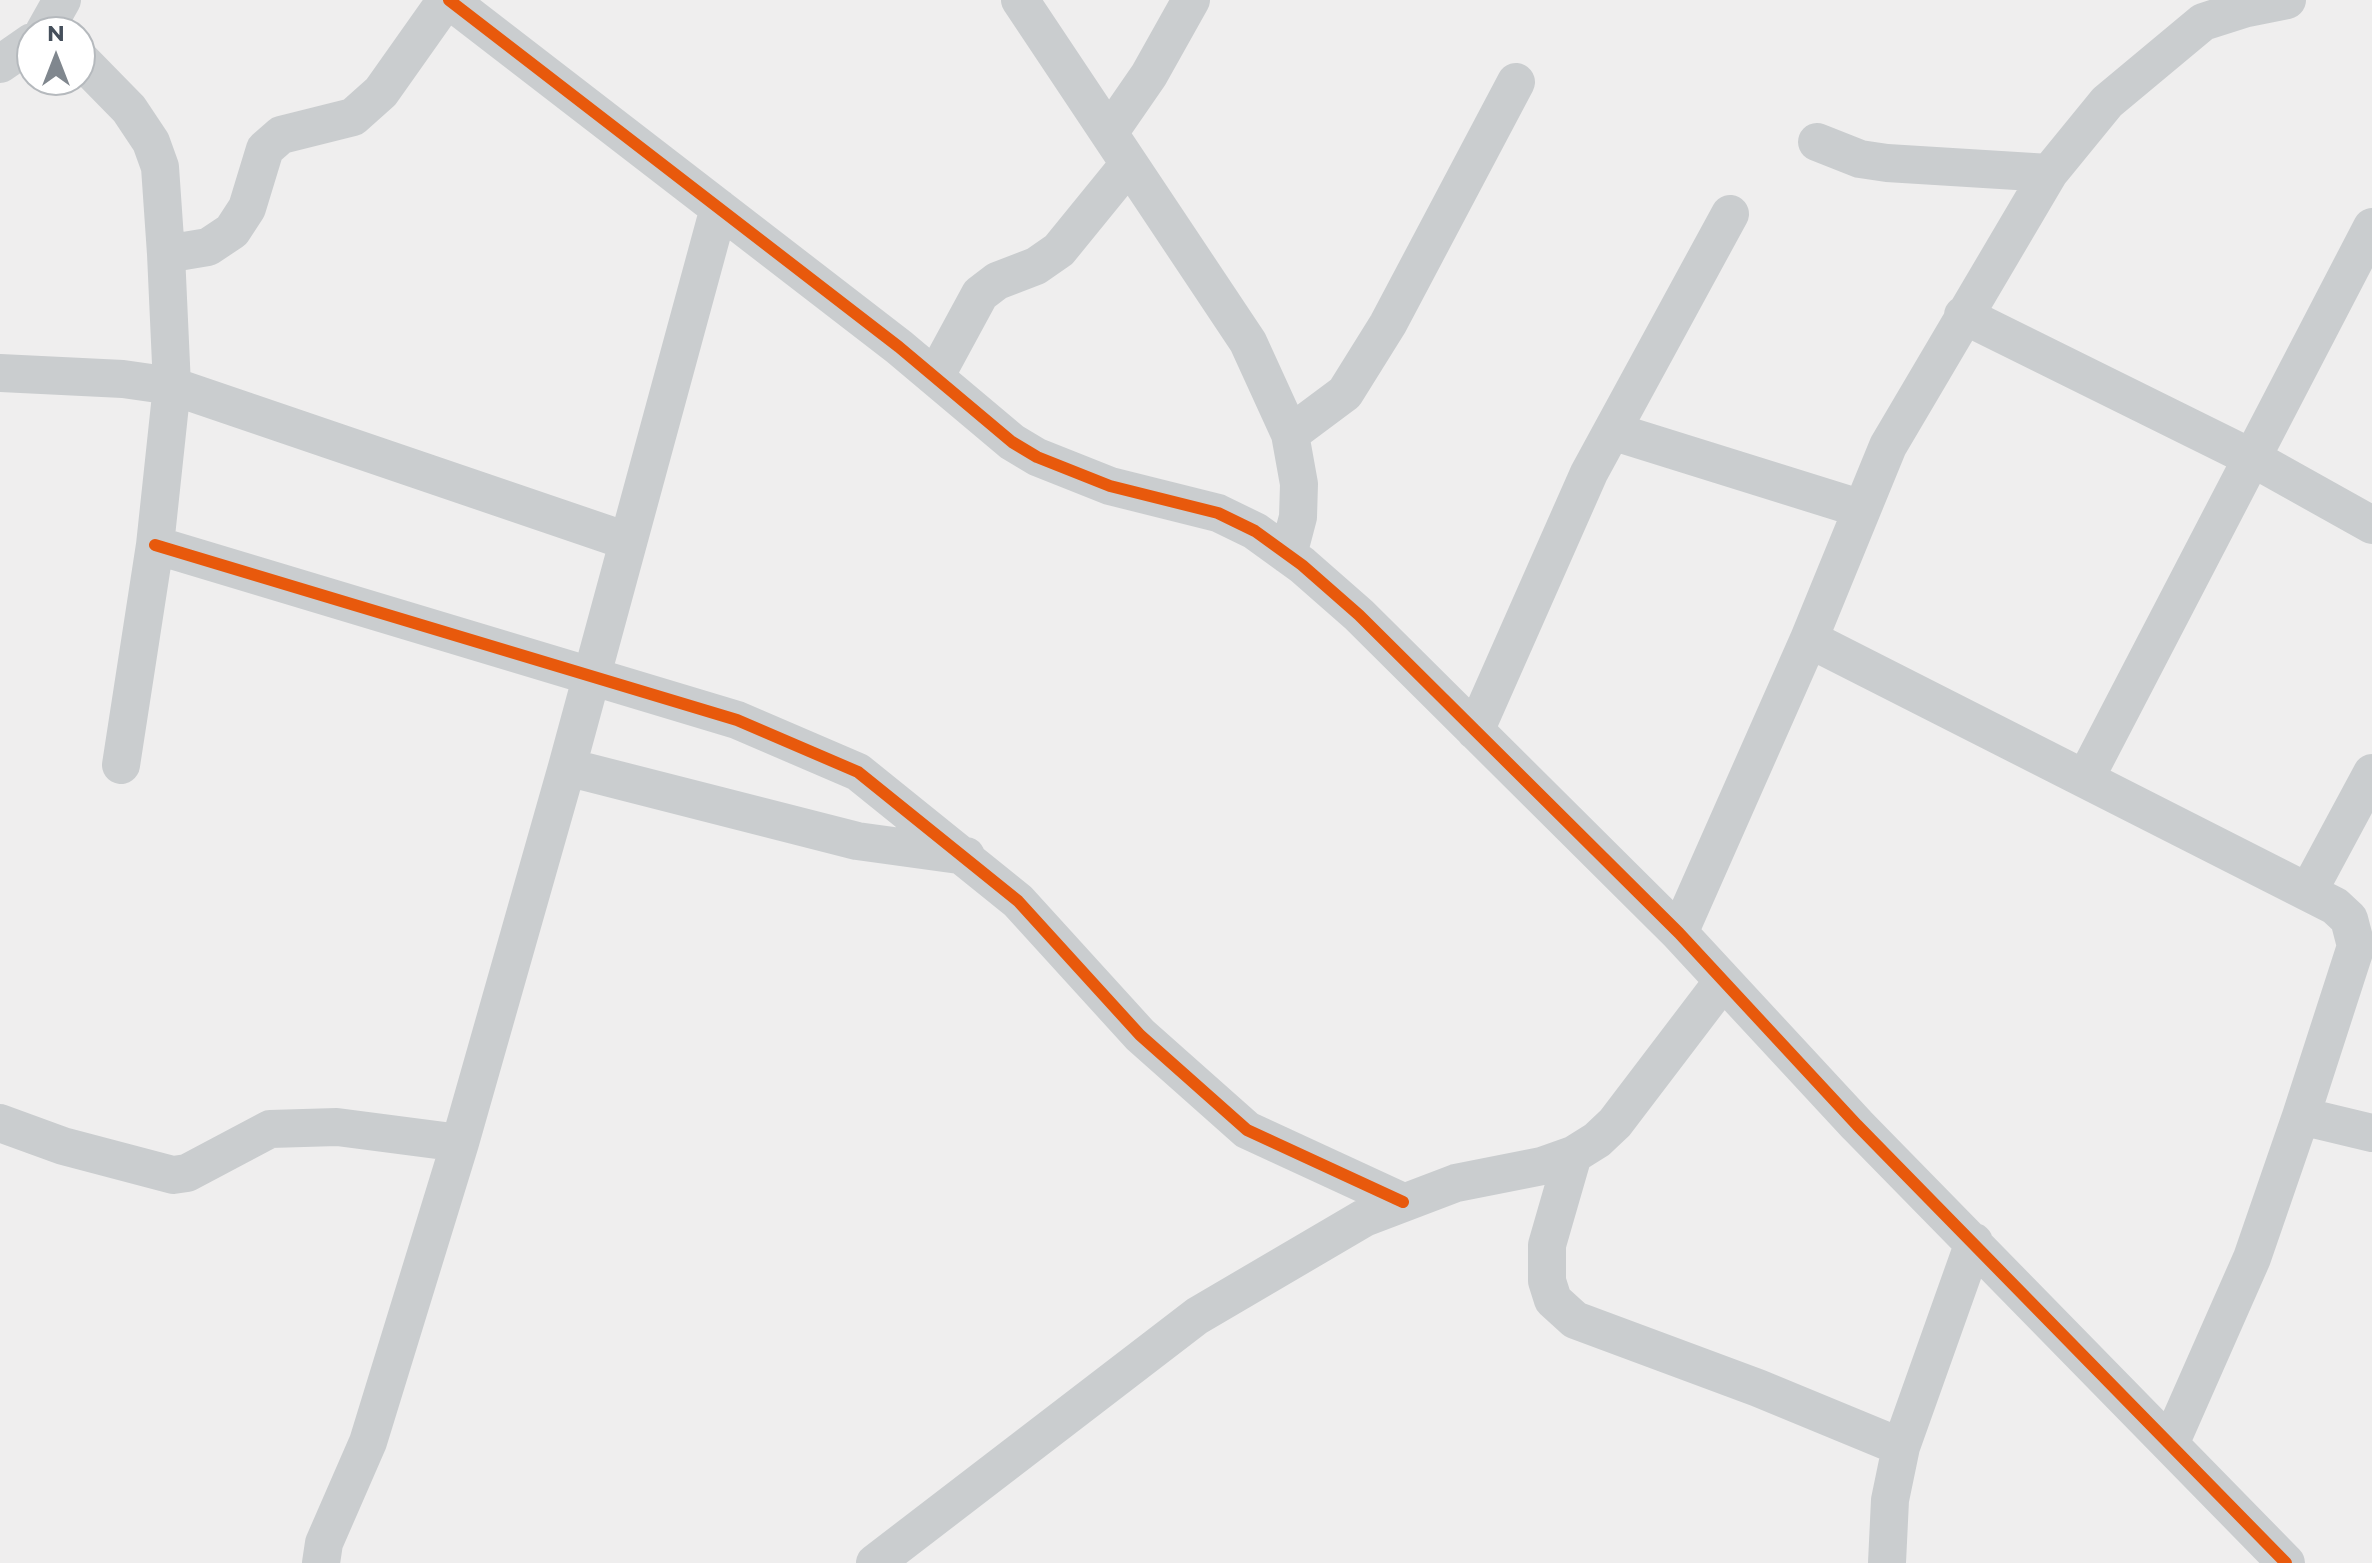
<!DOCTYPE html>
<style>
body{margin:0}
#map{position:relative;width:2372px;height:1563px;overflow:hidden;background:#efeeee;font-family:Montserrat,sans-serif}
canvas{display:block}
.north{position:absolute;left:16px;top:16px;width:80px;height:80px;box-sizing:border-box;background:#fff;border:2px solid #b5b9bd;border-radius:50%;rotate:0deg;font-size:22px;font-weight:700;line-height:32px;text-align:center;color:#454f5b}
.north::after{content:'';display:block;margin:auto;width:28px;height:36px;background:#80878e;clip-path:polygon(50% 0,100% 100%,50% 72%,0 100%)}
</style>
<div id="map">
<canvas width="2372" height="1563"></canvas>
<div class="north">N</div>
</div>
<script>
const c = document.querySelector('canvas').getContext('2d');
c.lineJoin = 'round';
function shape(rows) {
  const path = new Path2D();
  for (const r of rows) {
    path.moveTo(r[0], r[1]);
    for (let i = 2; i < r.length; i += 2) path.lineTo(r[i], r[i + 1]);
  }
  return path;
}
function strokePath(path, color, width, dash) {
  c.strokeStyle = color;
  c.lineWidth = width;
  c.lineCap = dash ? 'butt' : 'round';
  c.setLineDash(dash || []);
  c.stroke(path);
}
const street = shape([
 [449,0,899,347,1012,442,1037,457,1110,486,1218,513,1255,531,1302,565,1359,615,1679,933,1857,1125,2286,1563],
 [1020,0,1248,342,1290,434,1299,484,1298,517,1288,555],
 [44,32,62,0],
 [80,59,129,109,151,142,160,167,166,254,172,386,155,545,121,765],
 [0,64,32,42],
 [1109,133,1149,75,1191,0],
 [1817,142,1860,159,1887,163,2049,173],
 [166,254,208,247,232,231,247,208,265,149,281,135,353,117,381,92,446,0],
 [1963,315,2254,459,2372,525],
 [0,373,123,379,172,386,627,541],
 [935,377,980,294,997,281,1036,266,1059,250,1129,164],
 [1612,431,1862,509],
 [1290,434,1345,393,1388,324,1516,82],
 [155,545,737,720,858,772,1018,901,1140,1035,1247,1130,1403,1202],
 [1809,639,2335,906,2349,919,2356,946,2301,1116,2252,1258,2170,1444],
 [1475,731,1589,473,1730,214],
 [567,767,857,841,966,856],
 [2085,779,2372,227],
 [2308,892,2372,773],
 [1679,933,1809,639,1888,446,2049,173,2107,102,2203,22,2247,8,2287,0],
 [2301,1116,2372,1133],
 [0,1123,63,1146,173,1175,187,1173,270,1129,337,1127,460,1143],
 [1573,1155,1547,1245,1547,1281,1553,1300,1575,1320,1758,1388,1901,1447],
 [321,1563,324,1543,368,1442,460,1143,567,767,719,208],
 [875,1563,1197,1316,1364,1218,1456,1183,1542,1166,1573,1155,1597,1140,1615,1123,1723,981],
 [1887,1563,1890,1500,1901,1447,1974,1242]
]);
const cycleway = shape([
 [449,0,899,347,1012,442,1037,457,1110,486,1218,513,1255,531,1302,565,1359,615,1679,933,1857,1125,2286,1563],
 [155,545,737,720,858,772,1018,901,1140,1035,1247,1130,1403,1202]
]);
strokePath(street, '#cacdcf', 38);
strokePath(cycleway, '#e8590c', 12);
</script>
